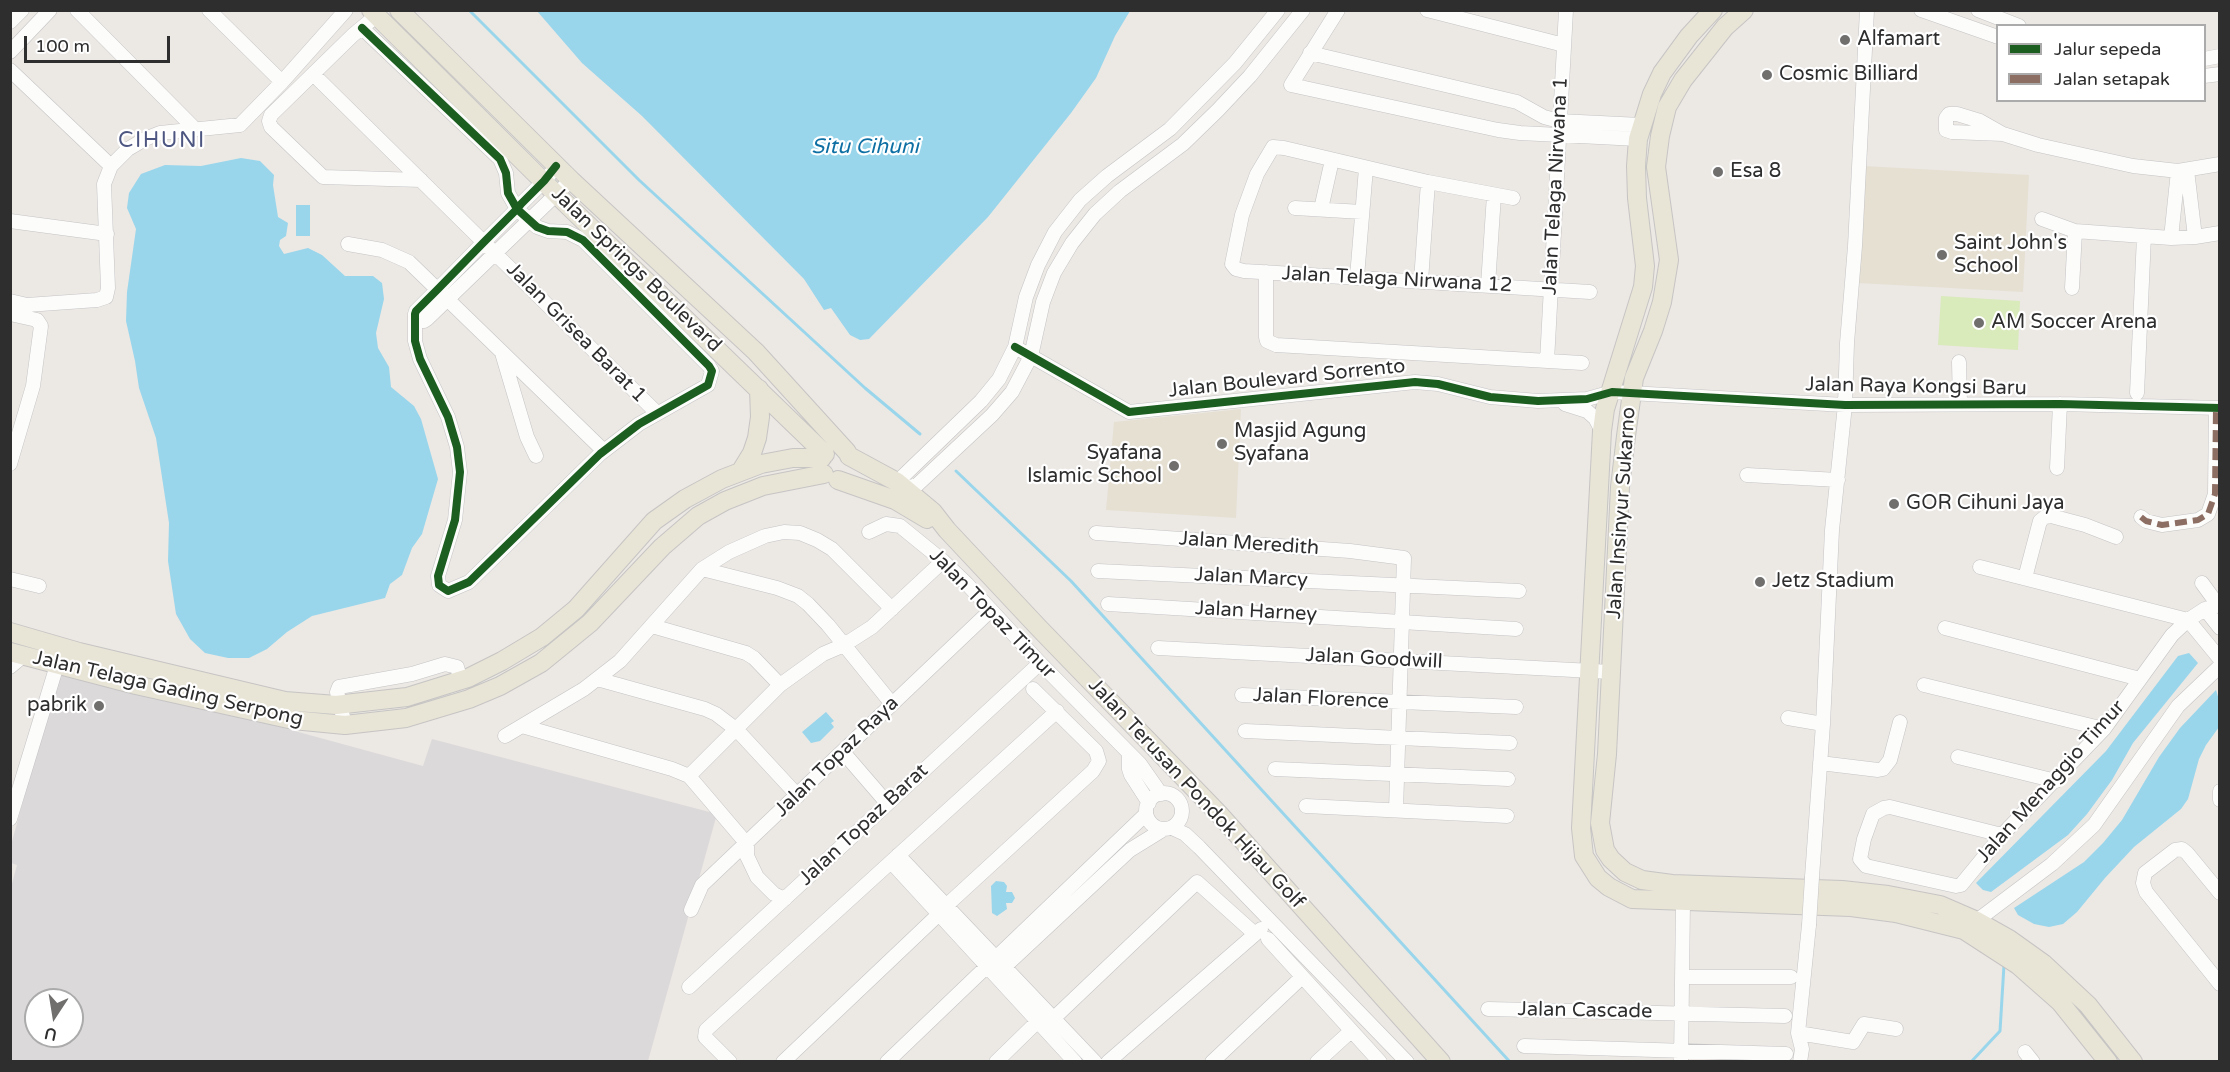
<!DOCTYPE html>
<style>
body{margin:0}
#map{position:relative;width:2230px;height:1072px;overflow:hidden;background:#ece8e4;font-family:"Varela Round",sans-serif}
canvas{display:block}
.frame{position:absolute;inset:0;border:12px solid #2e2e2e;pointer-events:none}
.legend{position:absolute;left:1996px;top:24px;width:210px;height:78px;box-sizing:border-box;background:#fff;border:2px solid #ababab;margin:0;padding:8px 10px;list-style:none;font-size:18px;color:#2e2e2e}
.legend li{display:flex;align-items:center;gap:12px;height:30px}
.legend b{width:30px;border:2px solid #ababab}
.north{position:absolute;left:24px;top:988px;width:60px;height:60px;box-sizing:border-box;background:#fff;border:2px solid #ababab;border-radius:50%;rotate:192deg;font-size:16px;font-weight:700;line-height:24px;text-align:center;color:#2e2e2e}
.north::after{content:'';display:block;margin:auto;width:21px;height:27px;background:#706f6e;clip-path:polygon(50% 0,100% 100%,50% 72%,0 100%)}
.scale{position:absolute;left:24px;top:36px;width:146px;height:27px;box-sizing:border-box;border:3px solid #2e2e2e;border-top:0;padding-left:8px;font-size:18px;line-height:21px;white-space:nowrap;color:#2e2e2e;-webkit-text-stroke:4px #fff;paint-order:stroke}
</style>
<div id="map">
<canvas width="2230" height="1072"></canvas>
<div class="frame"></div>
<ul class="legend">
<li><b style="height:8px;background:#1b5e20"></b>Jalur sepeda</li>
<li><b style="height:8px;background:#8d6e63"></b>Jalan setapak</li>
</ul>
<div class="north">U</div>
<div class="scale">100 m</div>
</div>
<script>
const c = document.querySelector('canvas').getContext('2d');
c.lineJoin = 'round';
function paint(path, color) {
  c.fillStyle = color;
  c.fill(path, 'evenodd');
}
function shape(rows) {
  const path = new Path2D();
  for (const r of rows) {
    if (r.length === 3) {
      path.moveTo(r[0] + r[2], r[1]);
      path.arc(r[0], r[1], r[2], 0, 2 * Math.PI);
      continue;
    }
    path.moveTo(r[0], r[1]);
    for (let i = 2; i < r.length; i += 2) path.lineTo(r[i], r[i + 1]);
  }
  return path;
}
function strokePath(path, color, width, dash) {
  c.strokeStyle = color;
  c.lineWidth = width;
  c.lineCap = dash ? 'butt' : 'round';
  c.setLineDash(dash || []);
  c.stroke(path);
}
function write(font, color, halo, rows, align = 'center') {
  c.font = font + ' "Varela Round",sans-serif';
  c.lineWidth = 4.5;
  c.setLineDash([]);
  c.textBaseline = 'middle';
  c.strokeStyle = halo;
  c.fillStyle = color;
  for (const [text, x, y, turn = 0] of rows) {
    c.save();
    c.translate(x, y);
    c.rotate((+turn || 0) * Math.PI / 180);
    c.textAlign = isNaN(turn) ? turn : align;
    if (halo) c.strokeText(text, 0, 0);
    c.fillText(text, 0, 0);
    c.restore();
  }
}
const industrial = shape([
 [60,667,423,766,432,739,717,814,648,1061,11,1062,10,891,17,865,11,863,11,845],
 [36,1000,72,1000,72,1036,36,1036]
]);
const education = shape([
 [1864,166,2029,175,2023,292,1858,283],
 [1241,409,1236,518,1106,510,1114,422]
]);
const pitch = shape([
 [1941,296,2020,301,2018,350,1938,345]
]);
const water = shape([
 [537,11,1130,11,1115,36,1096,78,1071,113,988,217,869,339,860,340,850,335,831,308,824,310,804,279,642,116,582,63],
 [241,158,260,161,274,175,273,185,278,217,288,223,286,236,280,240,279,246,284,254,308,248,322,255,345,276,373,276,382,283,384,299,376,333,378,348,389,367,391,387,414,406,421,419,438,479,422,534,412,548,402,575,390,584,385,598,312,616,287,632,267,649,249,658,228,658,205,653,190,639,176,614,168,561,169,523,156,438,139,388,135,361,126,321,127,292,136,229,127,208,129,193,141,174,165,165,201,166],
 [296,205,310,205,310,236,296,236],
 [2189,653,2198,663,2133,743,2112,780,2087,814,2068,835,1991,892,1983,890,1976,883,2106,751,2178,656],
 [2216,690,2219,700,2219,727,2206,745,2199,759,2188,799,2181,809,2134,847,2105,878,2077,912,2063,924,2049,927,2034,924,2018,915,2014,908,2084,862,2103,843,2122,820,2159,757,2180,728],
 [826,712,834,721,831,723,834,727,820,741,811,743,802,732],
 [996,881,1004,882,1007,886,1006,892,1012,892,1015,898,1012,903,1006,903,1007,909,997,916,992,913,991,886]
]);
const stream = shape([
 [469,10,639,180,865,388,920,434],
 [956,471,1071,581,1510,1062],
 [1971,1062,2000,1031,2004,965]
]);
const minor = shape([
 [77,10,195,129],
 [209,10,282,82],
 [1338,10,1291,85,1498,130,1520,133,1638,139],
 [1427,10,1564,45],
 [1921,10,1998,37],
 [1978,10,2019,26],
 [376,16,353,35,271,115,269,121,271,127,323,177,421,180],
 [10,22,22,10],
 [362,28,500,159,506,173,508,193,517,209,537,227,548,231,567,232,583,240,709,366,712,371,708,385,639,424,600,454,469,582,448,591,439,585,438,576,455,520,460,472,457,447,448,417,420,359,415,341,415,314,416,311,438,289,484,242,517,209,521,204,544,181,550,174],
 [10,52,50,10],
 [1310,53,1517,102,1544,117,1559,121,1641,125],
 [2204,59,2220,56],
 [10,70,111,166],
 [313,74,657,413],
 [2204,76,2220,74],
 [2003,134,1980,121,1957,114,1949,114,1946,118,1946,130,1952,132,2003,134,2038,145,2133,166,2178,171,2220,164],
 [2187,170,2195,237],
 [1513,198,1428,182,1284,148,1273,147,1257,174,1242,215,1232,264,1236,269,1244,271,1590,292],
 [1295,208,1362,212],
 [1321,209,1332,160],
 [2042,219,2075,231,2171,238,2195,237,2220,233],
 [10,221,107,234],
 [2171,238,2178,171],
 [348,244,382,250,409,262,604,451],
 [1266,272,1266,337,1267,341,1276,345,1582,363],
 [1357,277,1366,168],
 [1421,281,1428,182],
 [1488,285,1494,195],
 [2072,288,2075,231],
 [10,301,27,305,97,300,106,297,108,288,104,184,111,166,128,149,145,139,160,133,240,125,282,82,346,10],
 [10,314,37,320,41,326,33,386,10,464],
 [416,321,424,321,427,319,571,180],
 [1015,347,1129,412,1415,382,1438,384,1490,397,1538,401,1587,399,1612,392,1845,405,2060,404,2220,408],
 [502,353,527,437,536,456],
 [1547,361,1566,10],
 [1959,362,1960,404],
 [2137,393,2144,236],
 [1565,404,1587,411,1595,418,1602,431],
 [2057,468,2060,404],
 [1747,475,1838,480],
 [897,482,981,401,999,379,1015,347,1026,297,1038,265,1055,232,1080,200,1107,176,1170,129,1235,63,1278,10],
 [906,488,917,485,992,415,1012,392,1031,356,1043,302,1054,273,1072,243,1095,214,1120,191,1183,144,1218,110,1250,76,1303,10],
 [2141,517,2146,521,2162,525,2198,520,2208,514,2215,494,2216,408],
 [869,532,886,524,900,526,943,561,967,584,1040,663,1140,764,1161,794],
 [1096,533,1350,551,1404,558,1396,810],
 [1980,567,2188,620,2220,659],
 [702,569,777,588,798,596,808,604,828,625,892,704],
 [1098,571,1519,591],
 [2025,578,2040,521,2045,517,2051,516,2085,525,2116,537],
 [10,579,39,586],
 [2202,583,2218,605],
 [1108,604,1516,629],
 [2205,609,2220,628],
 [652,626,746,653,754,658,780,685],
 [1945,628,2140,679],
 [1158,648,1611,672],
 [10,667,23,656],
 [597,679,705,709,716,714,737,730,798,796],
 [1924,685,2104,729],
 [1242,695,1516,707],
 [1788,718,1823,724],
 [345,725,337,692,339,687,412,674,445,664,457,667,461,681],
 [522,726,672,769,689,776,747,844,747,856,757,877,774,894,785,899],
 [1245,731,1510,743],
 [505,736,584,689,620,661,702,569,729,552,765,536,784,532,800,533,817,540,832,549,892,609],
 [843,752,887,803],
 [1129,754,1129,769,1131,775,1149,803],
 [1958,757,2056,781],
 [1820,763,1878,770,1883,769,1890,760,1900,722],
 [1275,769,1508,779],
 [689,776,780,685,823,654,844,645,872,627,943,561],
 [2220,791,2220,800],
 [1164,811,18],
 [1306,806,1507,816],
 [10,819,57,665],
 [1172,828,1185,834,1199,847,1407,1062],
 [2002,835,1890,807,1884,808,1873,814,1864,839,1860,859,1866,866,1956,886,1961,885,2002,835,2104,729,2172,635,2188,620,2205,609,2220,605],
 [898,855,1095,1062],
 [891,862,1075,1062],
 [1812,877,1823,724,1832,530,1845,405,1847,343,1855,246,1867,10],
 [2220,893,2187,853,2182,849,2175,850,2145,873,2143,883,2146,892,2220,984],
 [947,905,1093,771,1099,761,1096,751,1033,689],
 [691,910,702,885,991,610],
 [1971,925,2052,864,2094,825,2178,706,2220,666],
 [1268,939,1380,1062],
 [998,973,1130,850,1164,829],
 [1683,977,1791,977],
 [689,987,1040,663],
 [1488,1009,1785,1016],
 [1054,1018,1197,882,1255,934],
 [1798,1033,1853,1042,1864,1024,1896,1029],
 [1524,1046,1786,1054],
 [2025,1052,2033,1062],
 [730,1062,705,1037,706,1030,1057,711],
 [783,1062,939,914],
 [887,1062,1146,814],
 [996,1062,1038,1021],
 [1108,1062,1261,929],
 [1212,1062,1302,977],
 [1317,1062,1351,1031],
 [1681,1062,1683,902],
 [1800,1062,1802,1049,1798,1033,1809,925]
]);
const major = shape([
 [371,10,556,194,825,454],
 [399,10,571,180,756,352,847,452],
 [1713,10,1689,36,1662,73,1652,94,1638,139,1636,166,1637,198,1645,266,1643,287,1605,409,1602,431,1581,828,1584,856,1598,878,1609,887,1632,899,1851,907,1896,913,1964,930,2018,965,2060,1002,2108,1062],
 [1744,10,1725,27,1683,80,1667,107,1660,136,1656,167,1669,260,1662,302,1653,331,1634,378,1626,436,1620,487,1607,754,1600,823,1605,850,1611,859,1625,872,1642,880,1672,884,1842,890,1888,895,1940,905,1977,921,2009,939,2044,964,2088,1005,2133,1062],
 [849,456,897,482,933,512,947,530,1038,627,1219,814,1441,1062],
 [741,471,752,453,757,438,760,417,759,389],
 [838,480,895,500,927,519],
 [10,632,79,652,285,701,336,705,407,697,468,678,502,661,542,637,576,609,654,521,685,499,722,479,761,464,793,458,822,458],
 [10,652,136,685,293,720,345,725,406,718,469,699,500,686,541,663,590,623,662,547,698,516,725,501,763,486,824,474]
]);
const minorBridge = shape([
 [1809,925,1812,877]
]);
const quiet = shape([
 [2141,517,2146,521,2162,525,2198,520,2208,514,2215,494,2216,408]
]);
const cycleway = shape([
 [362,28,500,159,506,173,508,193,517,209,537,227,548,231,567,232,583,240,709,366,712,371,708,385,639,424,600,454,469,582,448,591,439,585,438,576,455,520,460,472,457,447,448,417,420,359,415,341,415,314,416,311,438,289,484,242,517,209,521,204,544,181,556,166],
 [1015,347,1129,412,1415,382,1438,384,1490,397,1538,401,1587,399,1612,392,1845,405,2060,404,2220,408]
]);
const markers = [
 [1845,40,6,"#706f6e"],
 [1767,75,6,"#706f6e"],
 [1718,172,6,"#706f6e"],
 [1942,255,6,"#706f6e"],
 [1979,323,6,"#706f6e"],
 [1222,444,6,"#706f6e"],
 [1174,466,6,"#706f6e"],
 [1894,504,6,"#706f6e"],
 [1760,582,6,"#706f6e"],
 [99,706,6,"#706f6e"]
];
const poiNames = [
 ["Alfamart",1857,40],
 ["Cosmic Billiard",1779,75],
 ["Esa 8",1730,172],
 ["Saint John's",1954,244],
 ["School",1954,267],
 ["AM Soccer Arena",1991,323],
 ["Masjid Agung",1234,432],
 ["Syafana",1234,455],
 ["Syafana",1162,454,"right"],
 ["Islamic School",1162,477,"right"],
 ["GOR Cihuni Jaya",1906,504],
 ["Jetz Stadium",1772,582],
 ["pabrik",87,706,"right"]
];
const streetNames = [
 ["Jalan Telaga Nirwana 1",1556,186,-87],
 ["Jalan Springs Boulevard",636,270,44],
 ["Jalan Telaga Nirwana 12",1397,280,3],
 ["Jalan Grisea Barat 1",576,333,45],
 ["Jalan Boulevard Sorrento",1287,379,-6],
 ["Jalan Raya Kongsi Baru",1916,387,1],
 ["Jalan Insinyur Sukarno",1622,513,-86],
 ["Jalan Meredith",1249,544,4],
 ["Jalan Marcy",1251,578,3],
 ["Jalan Harney",1256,612,3],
 ["Jalan Topaz Timur",992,614,46],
 ["Jalan Goodwill",1374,659,3],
 ["Jalan Telaga Gading Serpong",168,689,13],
 ["Jalan Florence",1321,699,3],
 ["Jalan Topaz Raya",837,757,-44],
 ["Jalan Menaggio Timur",2051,782,-48],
 ["Jalan Terusan Pondok Hijau Golf",1196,794,47],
 ["Jalan Topaz Barat",864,825,-43],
 ["Jalan Cascade",1585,1011,1]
];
const waterNames = [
 ["Situ Cihuni",865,147]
];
const quarterNames = [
 ["CIHUNI",162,141]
];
paint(industrial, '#dcd9db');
paint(education, '#e6e0d3');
paint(pitch, '#d9eabb');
paint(water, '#99d6ec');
strokePath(stream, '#99d6ec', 3);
strokePath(minor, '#c5c4c5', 15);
strokePath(major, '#c6c5c4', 20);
strokePath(minor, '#fcfcfb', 14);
strokePath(major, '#e8e4d6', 18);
strokePath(minorBridge, '#c5c4c5', 15, []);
strokePath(minorBridge, '#fcfcfb', 14);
strokePath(quiet, '#8d6e63', 6, [12, 6]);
strokePath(cycleway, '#1b5e20', 8);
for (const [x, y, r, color] of markers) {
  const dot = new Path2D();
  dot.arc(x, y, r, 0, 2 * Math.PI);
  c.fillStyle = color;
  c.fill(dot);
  strokePath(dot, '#fff', 2);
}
write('20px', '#2e2e2e', '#fff', poiNames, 'left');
write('20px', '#2e2e2e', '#fff', streetNames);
write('italic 21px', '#0d6fa3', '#fff', waterNames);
c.letterSpacing = '1.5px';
write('22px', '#4d5680', '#fff', quarterNames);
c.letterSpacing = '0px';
</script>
